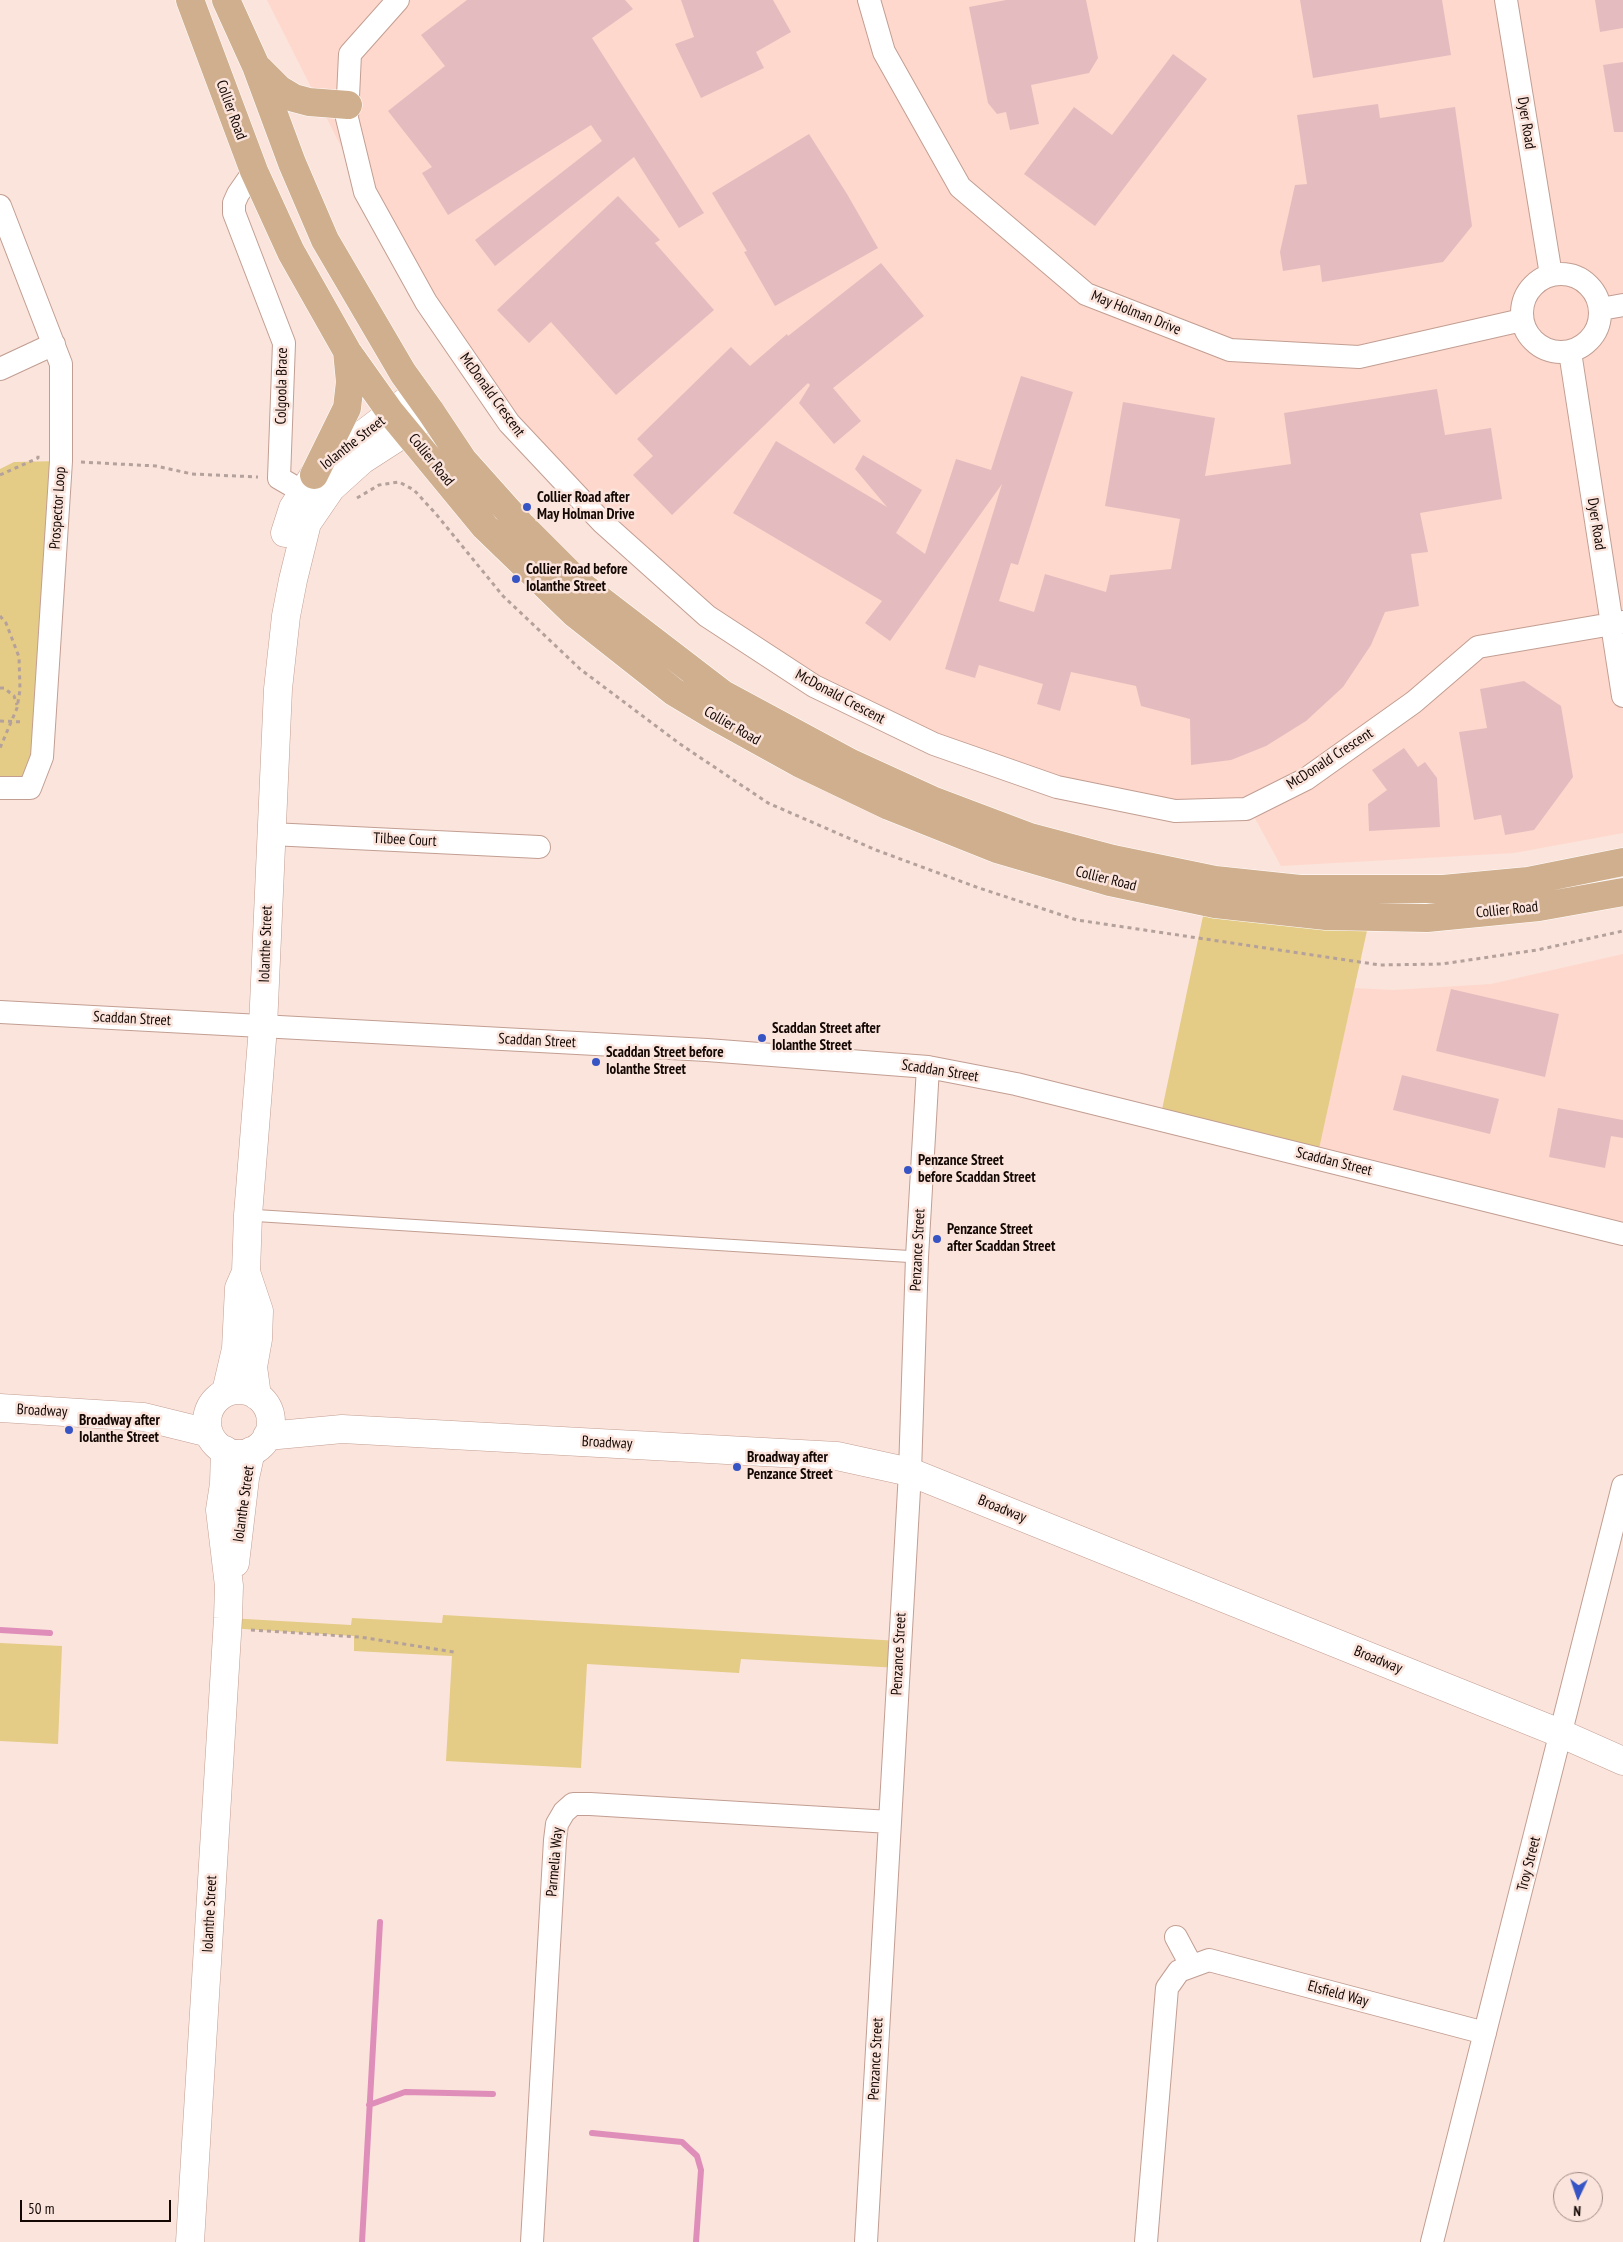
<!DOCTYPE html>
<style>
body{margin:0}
#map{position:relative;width:1623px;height:2242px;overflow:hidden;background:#fbe4dc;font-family:"PT Sans Narrow",sans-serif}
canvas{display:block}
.north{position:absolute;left:1553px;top:2172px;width:50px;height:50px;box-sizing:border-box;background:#fbe4dc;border:1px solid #9f8c86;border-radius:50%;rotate:183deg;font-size:14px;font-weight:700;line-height:20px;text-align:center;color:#140805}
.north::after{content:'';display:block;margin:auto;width:18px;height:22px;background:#3754c5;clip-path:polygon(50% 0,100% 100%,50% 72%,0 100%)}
.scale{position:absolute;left:20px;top:2200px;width:151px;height:22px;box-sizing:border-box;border:2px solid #140805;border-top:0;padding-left:6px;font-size:15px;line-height:18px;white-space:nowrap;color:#140805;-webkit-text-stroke:4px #fbe4dc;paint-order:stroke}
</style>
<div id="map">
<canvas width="1623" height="2242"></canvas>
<div class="north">N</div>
<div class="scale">50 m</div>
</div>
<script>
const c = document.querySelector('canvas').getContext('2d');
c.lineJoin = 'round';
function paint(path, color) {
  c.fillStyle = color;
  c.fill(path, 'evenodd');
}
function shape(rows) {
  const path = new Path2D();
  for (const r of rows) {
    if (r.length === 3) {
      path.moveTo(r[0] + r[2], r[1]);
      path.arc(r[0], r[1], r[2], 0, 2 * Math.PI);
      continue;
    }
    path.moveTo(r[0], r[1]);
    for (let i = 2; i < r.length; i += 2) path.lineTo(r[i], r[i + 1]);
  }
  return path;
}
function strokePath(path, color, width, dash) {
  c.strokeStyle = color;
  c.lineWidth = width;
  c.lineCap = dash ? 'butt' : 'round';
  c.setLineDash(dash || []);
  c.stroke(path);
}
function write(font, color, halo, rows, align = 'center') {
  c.font = font + ' "PT Sans Narrow",sans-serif';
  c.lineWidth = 5;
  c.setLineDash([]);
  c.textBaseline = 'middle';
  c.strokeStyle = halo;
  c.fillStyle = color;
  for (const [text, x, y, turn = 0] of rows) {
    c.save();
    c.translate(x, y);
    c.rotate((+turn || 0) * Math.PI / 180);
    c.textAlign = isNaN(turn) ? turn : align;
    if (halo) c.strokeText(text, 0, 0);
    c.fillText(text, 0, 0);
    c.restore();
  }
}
const built = shape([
 [267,0,1623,0,1623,833,1514,853,1281,866,1251,811,1172,811,931,743,694,606,504,422,361,186],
 [1623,954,1623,1231,1317,1158,1354,988,1393,990,1491,984]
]);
const green = shape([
 [61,461,30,788,0,788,0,469,14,462],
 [1206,902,1370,917,1317,1158,1160,1119],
 [443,1615,900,1641,899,1668,741,1659,739,1673,587,1664,581,1768,446,1761,452,1656,354,1651,354,1636,228,1628,228,1618,351,1625,352,1618,442,1623],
 [0,1643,62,1646,58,1744,0,1741]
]);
const stream = shape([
 [0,1630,50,1633],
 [369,2105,405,2092,493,2094],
 [592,2133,682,2142,697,2156,701,2170,696,2242],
 [362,2242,380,1922]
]);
const building = shape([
 [467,0,625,0,633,9,592,38,704,213,679,228,634,157,495,266,475,240,602,141,591,125,448,215,422,173,432,167,388,111,445,66,421,35],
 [681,0,773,0,791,32,756,52,764,68,701,98,675,44,694,37],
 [1006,0,1086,0,1098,58,1089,73,1031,85,1039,124,1010,130,1006,112,997,114,988,103,969,7],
 [1300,0,1442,0,1451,55,1313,78],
 [1595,0,1623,0,1623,28,1600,32],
 [1173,54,1207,79,1095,226,1024,174,1074,107,1112,135],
 [1623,62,1623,132,1614,132,1603,65],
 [1378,104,1380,118,1455,107,1472,226,1443,262,1322,282,1320,265,1283,271,1280,252,1295,185,1307,184,1297,115],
 [809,134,847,194,878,248,775,306,744,252,747,251,712,193],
 [618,196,660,240,655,243,714,310,616,395,551,322,529,343,497,310],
 [881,263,924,316,833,388,861,421,834,444,799,403,810,385,808,383,672,515,633,475,653,456,637,439,731,347,750,366,787,334,788,336],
 [1021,376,1073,392,1018,565,1011,563,999,601,1034,612,1045,574,1106,592,1110,575,1171,569,1180,519,1105,506,1123,402,1215,418,1205,476,1291,464,1284,413,1437,389,1445,435,1491,428,1502,499,1420,513,1428,552,1411,554,1419,606,1385,612,1371,645,1343,687,1306,721,1266,746,1231,760,1191,765,1190,719,1141,706,1136,686,1071,672,1060,711,1037,704,1043,684,979,665,975,678,945,669,1002,484,890,641,865,623,882,601,733,513,776,441,887,507,855,469,863,455,922,490,896,533,925,554,956,459,991,470],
 [1524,681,1561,706,1573,777,1534,830,1505,835,1501,815,1474,820,1459,732,1487,728,1480,689],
 [1404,748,1418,767,1425,762,1437,778,1440,827,1369,831,1368,804,1387,790,1372,770],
 [1451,989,1559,1014,1545,1077,1436,1051],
 [1402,1075,1499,1099,1490,1134,1393,1110],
 [1558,1108,1623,1120,1623,1138,1611,1136,1605,1168,1549,1157]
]);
const path = shape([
 [81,462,156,466,192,474,258,477],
 [0,475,38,458,38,455],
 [357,498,379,485,399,482,414,490,436,514,503,596,580,669,680,744,768,803,876,850,979,888,1077,920,1380,965,1442,964,1537,950,1623,931],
 [0,616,6,623,19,657,20,690,17,708,0,748],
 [0,688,4,688,14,696,17,705],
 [0,721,24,722],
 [251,1630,360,1637,454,1652]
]);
const service = shape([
 [248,1215,917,1257]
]);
const minor = shape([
 [398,0,350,54,347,118,365,192,426,302,509,423,602,522,707,616,814,686,934,744,1057,787,1175,811,1246,809,1306,779,1414,702,1478,647,1623,622],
 [869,0,884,52,960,187,1086,294,1230,350,1359,357,1522,320],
 [1506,0,1551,275],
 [254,171,238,194,234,203,234,213,284,343,279,478,317,500],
 [0,206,61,364,61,461,42,757,30,788,0,788],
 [1561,313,39],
 [1601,309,1623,305],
 [1570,352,1623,696],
 [0,369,54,344],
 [271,834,539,847],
 [0,1012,707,1050,928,1067,1016,1084,1623,1234],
 [1176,1937,1191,1965],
 [532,2242,555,1840,557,1824,564,1812,573,1804,590,1804,890,1822],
 [866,2242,910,1472,917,1257,928,1067],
 [1146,2242,1167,1988,1179,1971,1209,1960,1485,2033],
 [1432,2242,1623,1486]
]);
const tertiary = shape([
 [285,533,293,508,314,475,328,461,416,394],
 [246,1272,259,1311,258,1339,253,1367,257,1396],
 [239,1422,32],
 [226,1392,236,1349,239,1288,246,1272,248,1215,263,1027,278,689,286,616,293,580,307,523,331,488,362,460,407,431,431,412],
 [0,1408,144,1417,209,1433],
 [267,1436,342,1429,837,1456,910,1472,1562,1734,1623,1761],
 [235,1563,245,1478,251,1451],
 [190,2242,228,1618,229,1586,220,1510,224,1484,225,1450]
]);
const primary = shape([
 [190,0,254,171,291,252,347,351,391,413,485,527,574,613,674,692,714,716,799,763,889,806,997,849,1110,882,1215,904,1326,916,1427,918,1539,907,1623,892],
 [226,0,256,66,292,163,325,240,403,373,431,412,463,460,522,526,581,585,723,694,851,763,932,800,1030,837,1113,859,1215,880,1300,889,1443,889,1528,881,1623,862],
 [259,69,279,89,294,98,309,102,348,105],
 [314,475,347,408,350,382,347,351]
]);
const markers = [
 [527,507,5,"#3754c5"],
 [516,579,5,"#3754c5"],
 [762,1038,5,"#3754c5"],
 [596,1062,5,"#3754c5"],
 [908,1170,5,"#3754c5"],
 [937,1239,5,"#3754c5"],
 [69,1430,5,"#3754c5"],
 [737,1467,5,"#3754c5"]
];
const streetNames = [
 ["Collier Road",231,110,70],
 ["Dyer Road",1526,123,81],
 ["May Holman Drive",1136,313,22],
 ["Colgoola Brace",282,386,-89],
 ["McDonald Crescent",492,395,54],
 ["Iolanthe Street",353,443,-38],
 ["Collier Road",431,460,51],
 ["Prospector Loop",58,508,-86],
 ["Dyer Road",1596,524,81],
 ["McDonald Crescent",840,697,28],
 ["Collier Road",732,726,30],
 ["McDonald Crescent",1330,759,-33],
 ["Tilbee Court",405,840,3],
 ["Collier Road",1106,879,14],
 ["Collier Road",1507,910,-6],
 ["Iolanthe Street",266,944,-88],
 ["Scaddan Street",132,1019,3],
 ["Scaddan Street",537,1041,3],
 ["Scaddan Street",940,1071,9],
 ["Scaddan Street",1334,1162,14],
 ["Penzance Street",918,1250,-87],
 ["Broadway",42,1411,3],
 ["Broadway",607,1443,3],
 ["Iolanthe Street",244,1504,-82],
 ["Broadway",1002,1509,22],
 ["Penzance Street",899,1654,-87],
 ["Broadway",1378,1660,22],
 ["Parmelia Way",555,1862,-85],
 ["Troy Street",1529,1864,-76],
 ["Iolanthe Street",210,1914,-87],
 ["Elsfield Way",1338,1994,15],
 ["Penzance Street",876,2059,-87]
];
const poiNames = [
 ["Collier Road after",537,498],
 ["May Holman Drive",537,515],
 ["Collier Road before",526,570],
 ["Iolanthe Street",526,587],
 ["Scaddan Street after",772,1029],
 ["Iolanthe Street",772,1046],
 ["Scaddan Street before",606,1053],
 ["Iolanthe Street",606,1070],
 ["Penzance Street",918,1161],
 ["before Scaddan Street",918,1178],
 ["Penzance Street",947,1230],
 ["after Scaddan Street",947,1247],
 ["Broadway after",79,1421],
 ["Iolanthe Street",79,1438],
 ["Broadway after",747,1458],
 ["Penzance Street",747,1475]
];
paint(built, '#fed8cc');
paint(green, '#e4cb86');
strokePath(stream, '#df8eba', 6);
paint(building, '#e4bcbf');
strokePath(service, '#c29e92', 13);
strokePath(minor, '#c29e92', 24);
strokePath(tertiary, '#c29e92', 29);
strokePath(primary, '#fff', 29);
strokePath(path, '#b5a19b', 3, [4, 4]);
strokePath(service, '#fff', 11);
strokePath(minor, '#fff', 22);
strokePath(tertiary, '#fff', 28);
strokePath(primary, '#d0af8e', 28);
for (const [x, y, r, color] of markers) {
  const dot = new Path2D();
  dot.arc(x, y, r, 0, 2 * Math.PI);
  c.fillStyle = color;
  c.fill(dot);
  strokePath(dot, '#fbe4dc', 2);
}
write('15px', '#140805', '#fbe4dc', streetNames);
write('bold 15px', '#140805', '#fbe4dc', poiNames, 'left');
</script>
